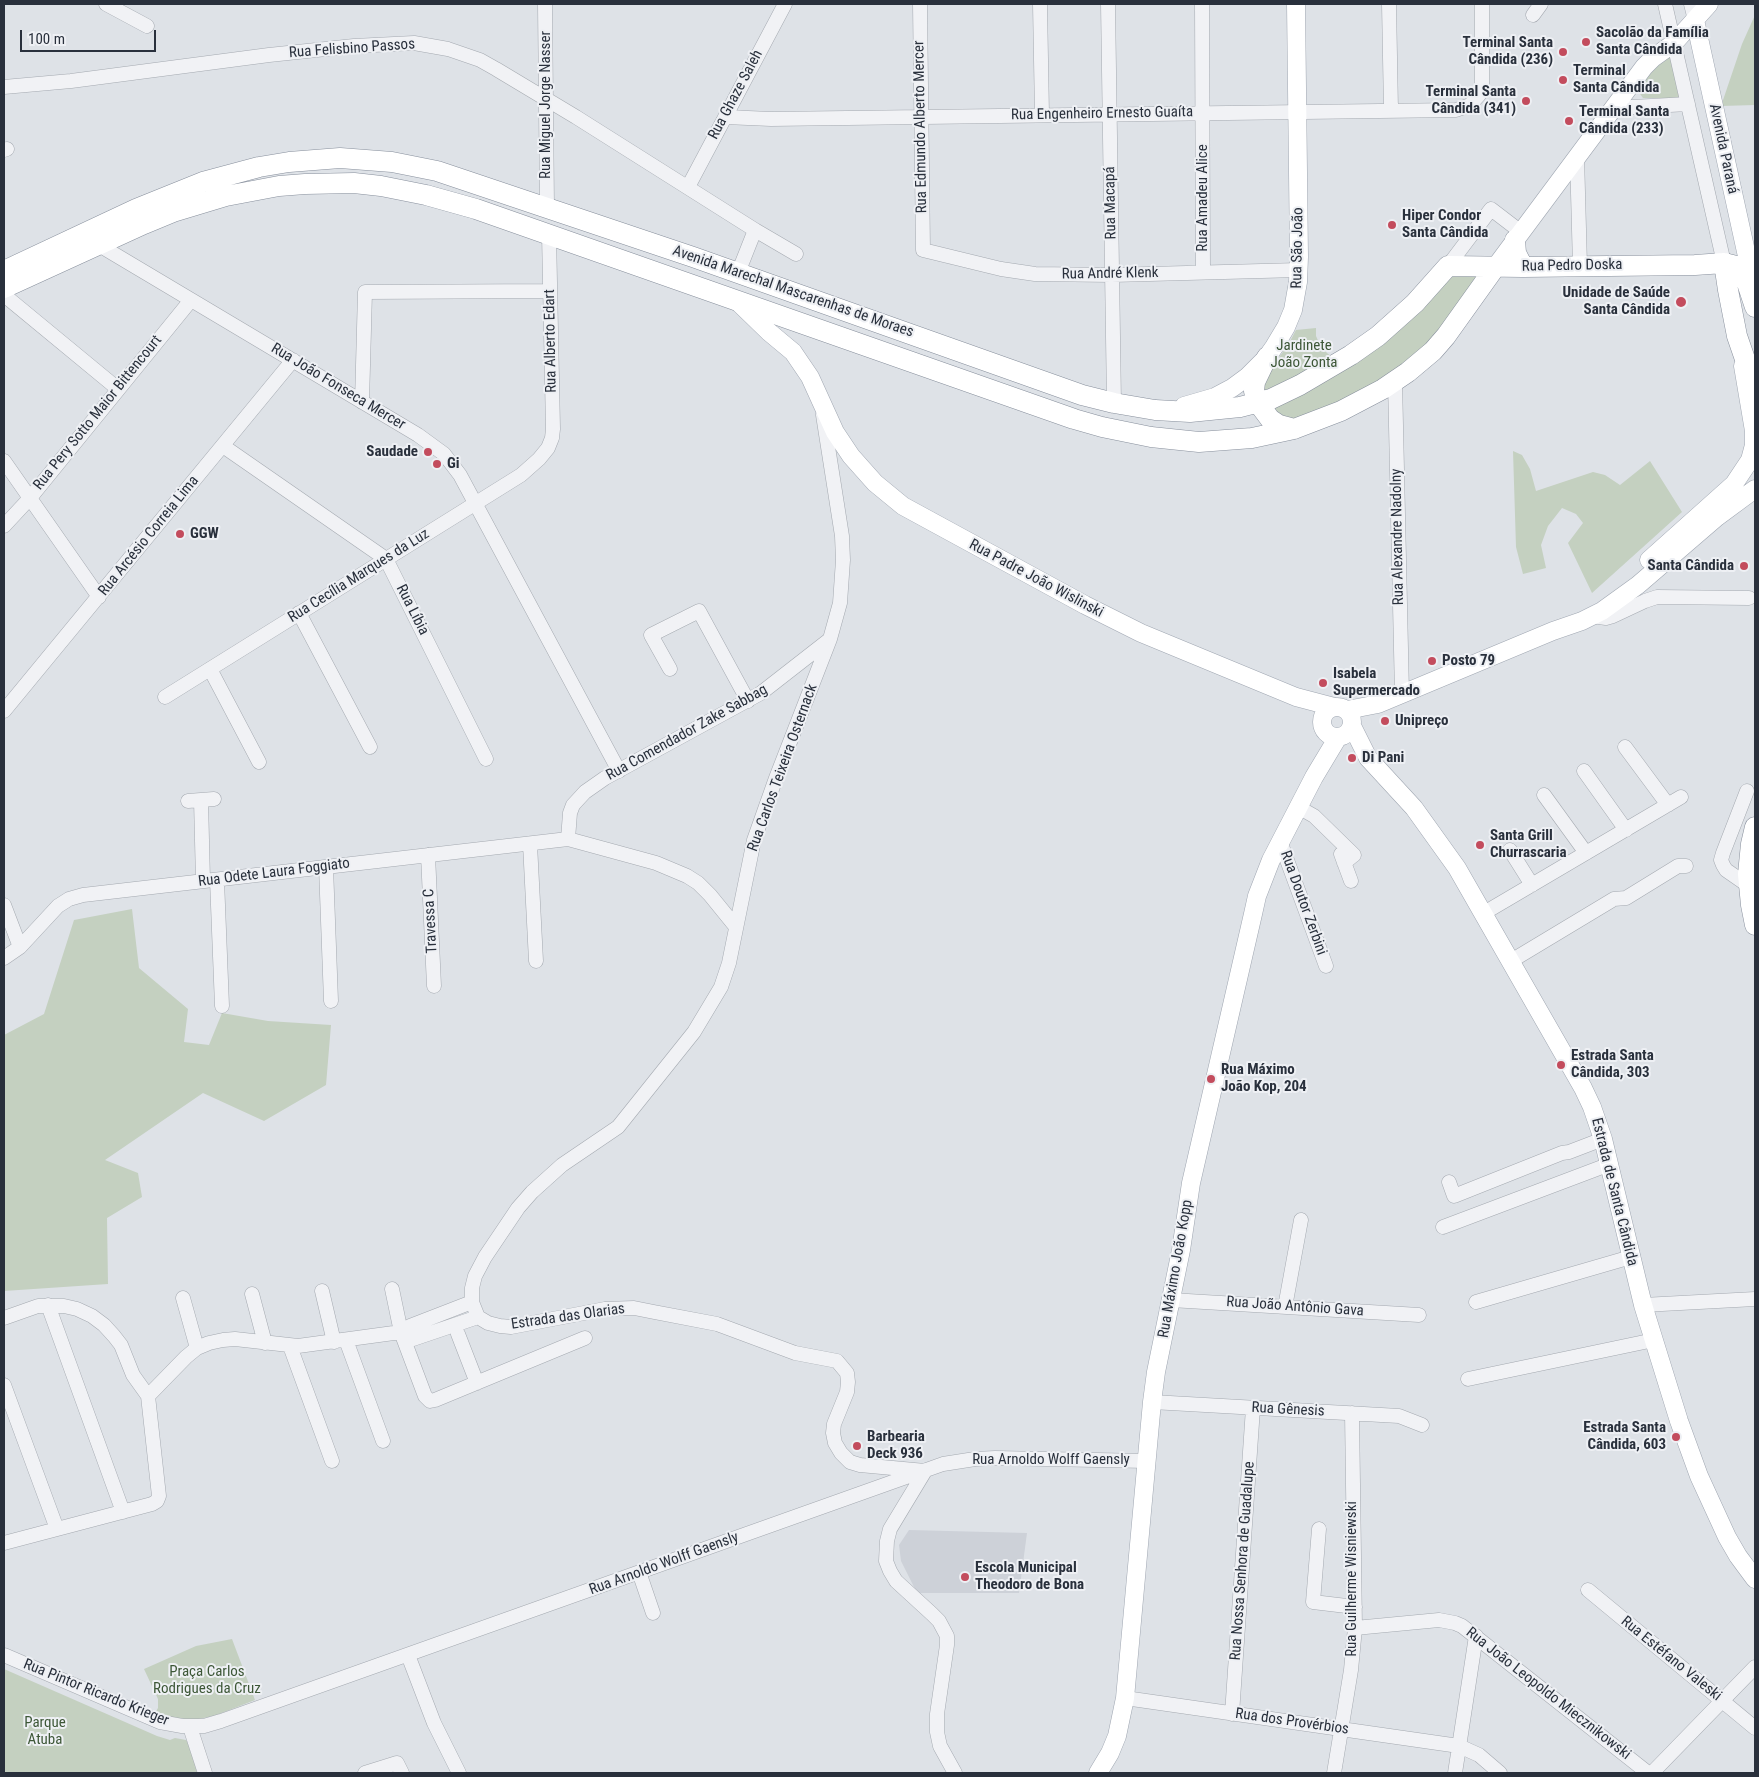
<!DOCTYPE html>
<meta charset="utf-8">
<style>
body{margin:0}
#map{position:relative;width:1759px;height:1777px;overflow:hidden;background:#dee2e7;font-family:"Roboto Condensed",sans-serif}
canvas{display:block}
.frame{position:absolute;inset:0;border:5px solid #29303c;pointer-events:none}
.scale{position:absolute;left:20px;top:30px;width:136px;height:22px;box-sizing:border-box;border:2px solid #29303c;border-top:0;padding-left:6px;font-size:15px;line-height:18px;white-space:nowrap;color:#29303c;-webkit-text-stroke:4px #eef0f4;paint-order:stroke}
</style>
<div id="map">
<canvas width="1759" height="1777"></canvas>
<div class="frame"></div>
<div class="scale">100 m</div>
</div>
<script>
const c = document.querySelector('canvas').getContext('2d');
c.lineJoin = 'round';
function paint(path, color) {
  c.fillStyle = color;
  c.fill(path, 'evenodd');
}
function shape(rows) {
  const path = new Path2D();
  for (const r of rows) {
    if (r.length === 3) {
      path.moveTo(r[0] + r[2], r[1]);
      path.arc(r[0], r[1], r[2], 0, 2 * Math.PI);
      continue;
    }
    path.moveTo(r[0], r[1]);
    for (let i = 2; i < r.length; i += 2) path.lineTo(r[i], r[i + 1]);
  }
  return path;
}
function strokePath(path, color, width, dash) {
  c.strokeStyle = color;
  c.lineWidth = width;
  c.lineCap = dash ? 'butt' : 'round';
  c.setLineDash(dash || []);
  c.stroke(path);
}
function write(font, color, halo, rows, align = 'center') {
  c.font = font + ' "Roboto Condensed",sans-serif';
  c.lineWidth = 4;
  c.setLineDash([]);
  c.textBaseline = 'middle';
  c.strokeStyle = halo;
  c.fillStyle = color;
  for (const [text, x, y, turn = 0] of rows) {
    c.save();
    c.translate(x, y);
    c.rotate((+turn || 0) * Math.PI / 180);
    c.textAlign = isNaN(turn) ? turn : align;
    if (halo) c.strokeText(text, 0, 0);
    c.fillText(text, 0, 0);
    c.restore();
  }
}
const built = shape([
 [909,1530,1027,1533,1019,1593,917,1593,901,1561,899,1545]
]);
const green = shape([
 [1755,15,1755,105,1721,106,1742,44],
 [1671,55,1680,98,1643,98,1638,91,1638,87,1652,69],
 [1486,270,1436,336,1398,369,1363,391,1303,420,1281,417,1269,405,1449,277],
 [1316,328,1316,336,1320,345,1327,353,1335,359,1262,394,1266,375,1288,345,1296,330],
 [1513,451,1522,455,1530,469,1536,491,1593,472,1605,475,1620,485,1650,461,1682,512,1592,593,1568,543,1583,523,1576,514,1562,508,1548,526,1541,545,1546,568,1523,574,1516,547],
 [132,909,139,968,188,1009,184,1042,209,1045,222,1013,268,1021,331,1025,326,1085,264,1121,203,1093,105,1160,138,1173,142,1197,107,1218,108,1284,4,1291,4,1035,44,1014,74,920],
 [232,1639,255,1700,214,1716,193,1720,169,1717,155,1713,158,1708,158,1699,144,1669,196,1646],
 [4,1669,157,1736,170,1740,175,1738,186,1740,192,1747,200,1773,4,1773]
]);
const minor = shape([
 [106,4,147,26],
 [545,4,547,207],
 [920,4,923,250,1001,269,1035,274,1112,275,1299,270],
 [1040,4,1042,115],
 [1108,4,1114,403],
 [1202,4,1203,272],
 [1389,4,1391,110],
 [1665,4,1724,263],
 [1691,4,1695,20],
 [1533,15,1541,4],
 [4,87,71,81,269,55,354,46,414,43,448,49,480,60,496,69,576,117,755,230,738,273],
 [1614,108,1688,104],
 [725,117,771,119,1456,110,1470,105,1479,95,1482,88,1482,4],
 [4,150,7,149],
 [1577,156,1580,266],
 [688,187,785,4],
 [755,230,796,254],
 [99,245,418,435,444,454,460,475,619,771],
 [1448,266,1491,209,1521,232],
 [4,295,118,389],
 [1395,381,1402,694],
 [362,402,365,292,550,291],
 [823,415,842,536,843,560,840,603,830,639,776,778,754,840,729,963,721,987,694,1032,618,1127,562,1165,532,1192,518,1208,485,1257,475,1276,472,1288,472,1302,478,1317,488,1323,500,1326,511,1327,605,1309,634,1308,654,1312,717,1324,795,1353,837,1361,847,1373,848,1382,847,1392,834,1424,833,1433,835,1443,841,1453,850,1462,860,1465,925,1471],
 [223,446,386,559,486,759],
 [4,461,99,597],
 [4,526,30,498,191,300],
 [299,613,370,747],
 [1592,616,1606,618,1613,616,1645,601,1657,597,1749,598],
 [210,669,259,762],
 [670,669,651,635,699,611,748,701],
 [165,697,521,475,539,459,548,448,552,438,553,429,549,234],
 [4,711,293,360],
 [1625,747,1668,805],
 [1584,771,1626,830],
 [1747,791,1723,853,1721,860,1723,865,1726,870,1749,886],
 [1544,795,1586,853],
 [201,800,203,881],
 [188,801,214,799],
 [1298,807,1314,816,1354,855,1344,863],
 [568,839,570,813,573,805,585,792,605,778,761,693,829,640],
 [1280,841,1326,966],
 [530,844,536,961],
 [1510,850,1532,885],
 [1341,854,1351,881],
 [428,855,434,986],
 [326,867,331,1001],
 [217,880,222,1006],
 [4,905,20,947],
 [1484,913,1681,797],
 [4,958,20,947,58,906,69,899,83,895,568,839,656,863,687,876,698,883,710,895,736,927],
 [1511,961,1614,899,1626,898,1678,866,1686,866],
 [1449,1182,1454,1196,1562,1153,1569,1152,1603,1139],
 [1443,1227,1610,1164],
 [392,1289,401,1332,425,1396,430,1401,435,1400,585,1338],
 [322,1291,334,1342],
 [252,1294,265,1343],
 [183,1298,197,1348],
 [1171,1300,1419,1315],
 [1476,1302,1631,1257],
 [48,1305,123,1512],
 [1643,1305,1755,1299],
 [1285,1307,1301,1220],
 [4,1318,38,1306,64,1306,77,1309,92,1316,104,1325,114,1336,121,1345,133,1375,148,1396,159,1496,157,1501,152,1504,4,1543],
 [401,1332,413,1339,478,1317],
 [458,1334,477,1383],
 [346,1340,383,1441],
 [290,1346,332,1461],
 [1468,1379,1654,1340],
 [4,1385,57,1529],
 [148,1396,186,1357,197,1348,209,1343,223,1340,235,1339,298,1346,401,1332,410,1326,472,1302],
 [1152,1402,1399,1416,1422,1425],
 [925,1471,890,1529,887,1541,886,1561,890,1571,896,1581,932,1614,939,1621,947,1636,947,1645,937,1714,937,1732,940,1746,955,1773],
 [1319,1529,1313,1602,1355,1607],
 [639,1572,653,1613],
 [1588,1590,1755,1728],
 [1355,1628,1439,1620,1455,1623,1462,1626,1648,1773],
 [4,1655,160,1722,182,1726,204,1726,221,1721,943,1464,975,1459,995,1458,1147,1461],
 [408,1655,434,1723,459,1773],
 [1125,1698,1459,1746,1479,1755,1500,1773],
 [1232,1714,1253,1408],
 [190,1727,205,1773],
 [365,1773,397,1763,402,1773],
 [1334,1773,1351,1670,1355,1628,1352,1413],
 [1455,1773,1476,1636],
 [1652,1773,1755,1667]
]);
const major = shape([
 [1695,20,1754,288],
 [1496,266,1644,67,1653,58,1674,43,1709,4],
 [737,301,769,332,793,352,810,377,835,432,851,456,875,483,903,506,1085,605,1141,633,1296,697,1334,707],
 [1184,406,1215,397,1232,388,1247,377,1267,357,1274,347,1286,327,1293,310,1298,282,1299,257,1296,4],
 [1649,560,1734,484,1750,460,1754,445,1754,431,1743,366],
 [1337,722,15],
 [1347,710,1378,704,1553,631,1582,621,1602,611,1638,585,1717,517,1755,489],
 [1352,726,1368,758,1414,808,1457,868,1583,1088,1592,1107,1603,1139,1643,1305,1679,1421,1699,1476,1727,1537,1738,1556,1755,1579],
 [1098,1773,1110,1753,1117,1736,1125,1698,1152,1402,1156,1372,1181,1250,1191,1183,1253,914,1257,896,1271,860,1314,777,1338,737]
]);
const highway = shape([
 [1515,240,1516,253,1523,267],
 [1724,263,1728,290,1737,336,1747,365,1755,384],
 [4,271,136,209,203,182,259,167,289,162,340,158,392,162,437,171,693,257,1082,395,1114,403,1155,410,1190,412,1240,407,1271,399,1300,385,1351,355,1378,336,1415,303,1448,266,1523,267,1695,265,1724,263,1736,266,1741,272,1745,277,1755,307],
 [4,288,144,224,173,212,226,196,279,186,305,184,354,183,381,186,426,195,476,209,1074,419,1102,427,1151,437,1199,442,1252,438,1294,429,1341,411,1383,389,1408,372,1433,351,1446,336,1496,266],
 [1267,357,1255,382,1254,391,1258,403,1270,419,1279,425,1294,429],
 [1755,827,1751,844,1748,874,1751,905,1755,925]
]);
const markers = [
 [1586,42,5,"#c34c5d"],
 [1563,52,5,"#c34c5d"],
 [1563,80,5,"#c34c5d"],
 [1526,101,5,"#c34c5d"],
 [1569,121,5,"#c34c5d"],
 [1392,225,5,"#c34c5d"],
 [1681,302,6,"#c34c5d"],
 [428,452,5,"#c34c5d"],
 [437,464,5,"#c34c5d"],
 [180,534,5,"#c34c5d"],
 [1744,566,5,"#c34c5d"],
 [1432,661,5,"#c34c5d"],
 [1323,683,5,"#c34c5d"],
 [1385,721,5,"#c34c5d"],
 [1352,758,5,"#c34c5d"],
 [1480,845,5,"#c34c5d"],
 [1561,1065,5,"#c34c5d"],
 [1211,1079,5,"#c34c5d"],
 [1676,1437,5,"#c34c5d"],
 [857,1446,5,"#c34c5d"],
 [965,1577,5,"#c34c5d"]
];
const poiNames = [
 ["Sacolão da Família",1596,33],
 ["Santa Cândida",1596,50],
 ["Terminal Santa",1553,43,"right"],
 ["Cândida (236)",1553,60,"right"],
 ["Terminal",1573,71],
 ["Santa Cândida",1573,88],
 ["Terminal Santa",1516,92,"right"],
 ["Cândida (341)",1516,109,"right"],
 ["Terminal Santa",1579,112],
 ["Cândida (233)",1579,129],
 ["Hiper Condor",1402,216],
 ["Santa Cândida",1402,233],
 ["Unidade de Saúde",1670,293,"right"],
 ["Santa Cândida",1670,310,"right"],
 ["Saudade",418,452,"right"],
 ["Gi",447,464],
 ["GGW",190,534],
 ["Santa Cândida",1734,566,"right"],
 ["Posto 79",1442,661],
 ["Isabela",1333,674],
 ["Supermercado",1333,691],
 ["Unipreço",1395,721],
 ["Di Pani",1362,758],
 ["Santa Grill",1490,836],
 ["Churrascaria",1490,853],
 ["Estrada Santa",1571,1056],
 ["Cândida, 303",1571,1073],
 ["Rua Máximo",1221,1070],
 ["João Kop, 204",1221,1087],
 ["Estrada Santa",1666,1428,"right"],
 ["Cândida, 603",1666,1445,"right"],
 ["Barbearia",867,1437],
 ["Deck 936",867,1454],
 ["Escola Municipal",975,1568],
 ["Theodoro de Bona",975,1585]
];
const streetNames = [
 ["Rua Felisbino Passos",352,49,-4],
 ["Rua Ghaze Saleh",736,95,-62],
 ["Rua Miguel Jorge Nasser",546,105,-90],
 ["Rua Engenheiro Ernesto Guaíta",1102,114,-1],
 ["Rua Edmundo Alberto Mercer",921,127,-91],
 ["Avenida Paraná",1723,149,78],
 ["Rua Amadeu Alice",1203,198,-90],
 ["Rua Macapá",1111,203,-91],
 ["Rua São João",1298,248,-89],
 ["Rua Pedro Doska",1572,266,-1],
 ["Rua André Klenk",1110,274,-1],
 ["Avenida Marechal Mascarenhas de Moraes",793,292,19],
 ["Rua Alberto Edart",551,341,-91],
 ["Rua João Fonseca Mercer",338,387,31],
 ["Rua Pery Sotto Maior Bittencourt",98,413,-51],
 ["Rua Arcésio Correia Lima",149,536,-51],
 ["Rua Alexandre Nadolny",1398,537,-91],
 ["Rua Cecília Marques da Luz",359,576,-32],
 ["Rua Padre João Wislinski",1036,579,28],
 ["Rua Líbia",412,610,63],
 ["Rua Comendador Zake Sabbag",687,733,-29],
 ["Rua Carlos Teixeira Osternack",783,768,-70],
 ["Rua Odete Laura Foggiato",274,873,-7],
 ["Rua Doutor Zerbini",1303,903,70],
 ["Travessa C",431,921,-93],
 ["Estrada de Santa Cândida",1614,1192,76],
 ["Rua Máximo João Kopp",1176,1269,-80],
 ["Rua João Antônio Gava",1295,1307,4],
 ["Estrada das Olarias",568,1317,-8],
 ["Rua Gênesis",1288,1410,3],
 ["Rua Arnoldo Wolff Gaensly",1051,1460],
 ["Rua Nossa Senhora de Guadalupe",1243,1561,-86],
 ["Rua Arnoldo Wolff Gaensly",664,1564,-20],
 ["Rua Guilherme Wisniewski",1352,1579,-90],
 ["Rua Estéfano Valeski",1671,1659,39],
 ["Rua Pintor Ricardo Krieger",96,1693,22],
 ["Rua João Leopoldo Miecznikowski",1548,1694,38],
 ["Rua dos Provérbios",1292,1722,8]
];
const parkNames = [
 ["Jardinete",1304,346],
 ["João Zonta",1304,363],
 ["Praça Carlos",207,1672],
 ["Rodrigues da Cruz",207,1689],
 ["Parque",45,1723],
 ["Atuba",45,1740]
];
paint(built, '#cdd1d8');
paint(green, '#c4d0c0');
strokePath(minor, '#a4a9b0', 15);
strokePath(major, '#9fa6b1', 19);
strokePath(highway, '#878f9c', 21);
strokePath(minor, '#f1f2f5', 14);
strokePath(major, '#fff', 18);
strokePath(highway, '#fff', 20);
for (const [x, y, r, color] of markers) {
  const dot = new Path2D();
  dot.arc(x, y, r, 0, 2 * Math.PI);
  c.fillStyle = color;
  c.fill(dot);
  strokePath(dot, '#eef0f4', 2);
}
write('bold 15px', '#29303c', '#eef0f4', poiNames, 'left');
write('15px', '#29303c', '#eef0f4', streetNames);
write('15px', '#3d5737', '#eef0f4', parkNames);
</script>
